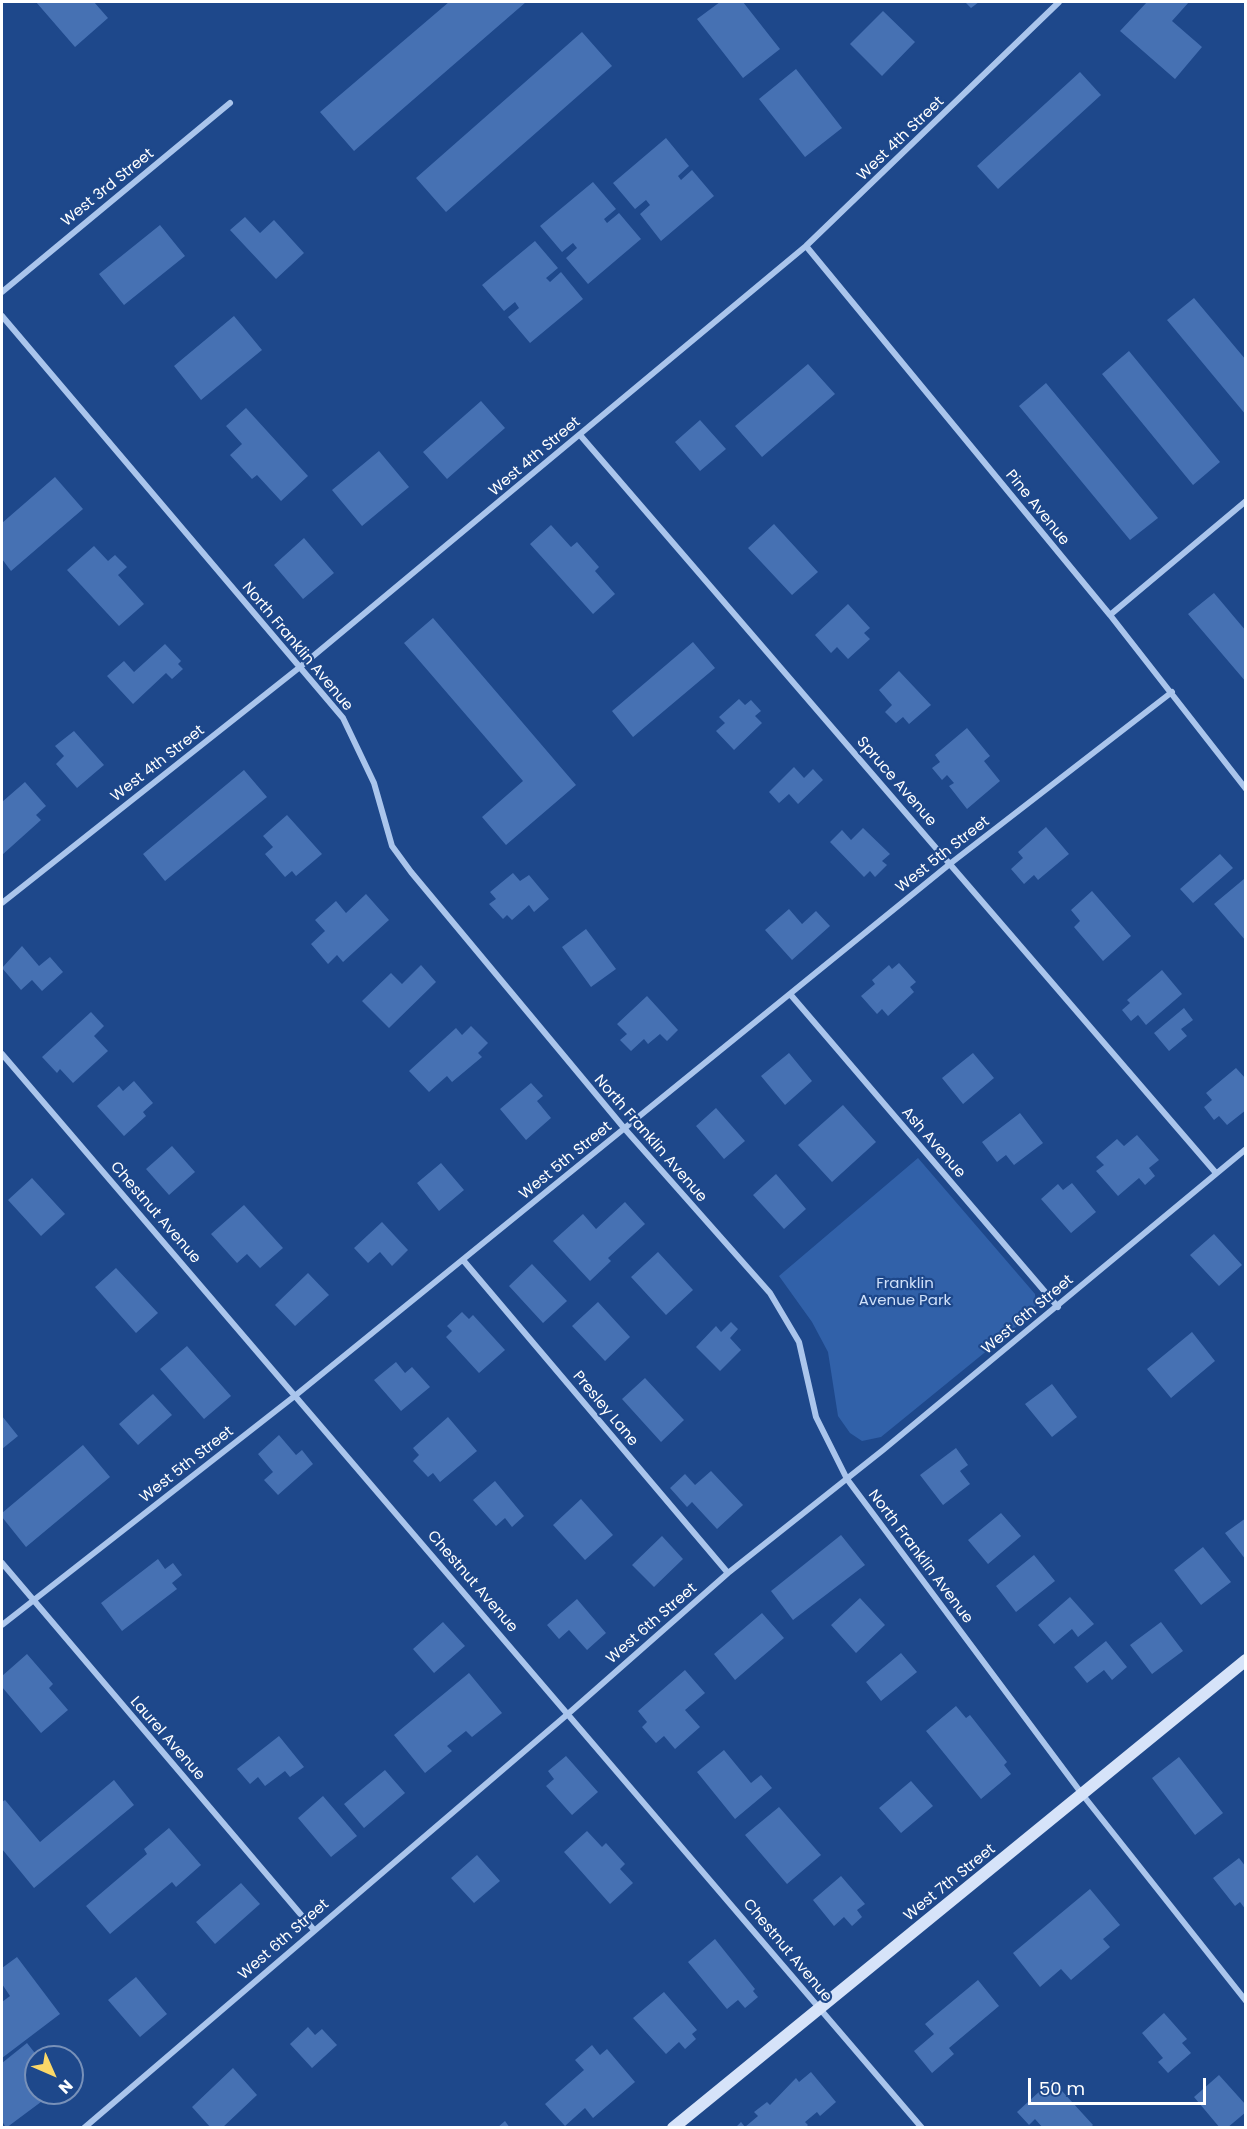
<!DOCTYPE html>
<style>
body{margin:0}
#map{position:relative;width:1247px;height:2129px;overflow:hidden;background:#1e488b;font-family:Poppins,sans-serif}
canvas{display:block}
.frame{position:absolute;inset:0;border:3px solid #fff;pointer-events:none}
.north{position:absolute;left:24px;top:2045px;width:60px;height:60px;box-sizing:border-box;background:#1e488b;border:2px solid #7891b9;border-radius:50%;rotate:135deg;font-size:16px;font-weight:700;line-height:24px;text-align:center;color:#fff}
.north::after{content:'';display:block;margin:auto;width:21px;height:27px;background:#fbd868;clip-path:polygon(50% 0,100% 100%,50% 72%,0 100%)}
.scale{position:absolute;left:1028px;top:2078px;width:178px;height:27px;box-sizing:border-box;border:3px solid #fff;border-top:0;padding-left:8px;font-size:18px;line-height:21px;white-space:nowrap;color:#fff;-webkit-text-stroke:4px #1e488b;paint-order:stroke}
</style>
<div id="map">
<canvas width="1247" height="2129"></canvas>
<div class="frame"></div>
<div class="north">N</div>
<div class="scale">50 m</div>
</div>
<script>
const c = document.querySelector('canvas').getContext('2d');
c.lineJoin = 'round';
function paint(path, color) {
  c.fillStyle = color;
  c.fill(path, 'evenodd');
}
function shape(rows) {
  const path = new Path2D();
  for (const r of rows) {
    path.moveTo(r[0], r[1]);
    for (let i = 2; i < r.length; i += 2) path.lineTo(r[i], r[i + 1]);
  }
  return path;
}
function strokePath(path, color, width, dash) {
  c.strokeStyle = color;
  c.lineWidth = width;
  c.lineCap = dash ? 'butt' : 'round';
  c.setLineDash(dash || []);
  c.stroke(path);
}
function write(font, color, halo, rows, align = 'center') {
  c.font = font + ' Poppins,sans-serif';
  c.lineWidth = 4.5;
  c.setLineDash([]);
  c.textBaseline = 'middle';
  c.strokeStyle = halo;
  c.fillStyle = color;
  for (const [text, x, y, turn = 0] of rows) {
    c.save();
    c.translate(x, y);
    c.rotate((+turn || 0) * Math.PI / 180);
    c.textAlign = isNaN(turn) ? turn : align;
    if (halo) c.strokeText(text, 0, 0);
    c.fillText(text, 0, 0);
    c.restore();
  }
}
const green = shape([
 [918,1158,1035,1294,1036,1305,1032,1314,881,1437,862,1441,850,1433,838,1416,828,1352,812,1322,779,1276]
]);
const building = shape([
 [36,2,94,2,108,18,75,47],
 [449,2,526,2,354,151,320,112],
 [720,2,743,2,780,49,743,78,697,19],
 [965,2,979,2,971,8],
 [1147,2,1189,2,1172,21,1202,47,1175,79,1120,31],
 [883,11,915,42,882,76,850,44],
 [582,32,612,66,446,212,416,178],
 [796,69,842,128,805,157,759,99],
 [1080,72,1101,95,998,189,977,166],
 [666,138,689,166,678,176,681,180,692,170,714,196,661,241,640,214,650,205,646,200,635,209,613,183],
 [593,182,616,209,604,219,607,223,619,213,641,239,588,284,566,258,577,248,573,243,562,252,540,226],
 [245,217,260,233,274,220,304,253,276,279,230,230],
 [160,225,185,256,124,305,99,274],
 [535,241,558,268,546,278,550,282,561,272,583,299,530,343,508,317,519,308,515,302,504,311,482,285],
 [1194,298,1246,360,1246,415,1167,320],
 [234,316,262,350,201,400,174,366],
 [1129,351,1220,462,1193,485,1102,374],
 [808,364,835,394,762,457,735,426],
 [1046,383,1158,518,1130,540,1019,406],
 [481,401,505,428,447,479,423,452],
 [246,408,308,476,281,501,257,475,252,479,230,455,242,444,226,426],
 [700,420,726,449,700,471,675,442],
 [379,451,409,487,362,526,332,490],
 [55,477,83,509,11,571,2,559,2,523],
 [774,524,818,572,792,595,748,548],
 [551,525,571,547,577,542,599,567,595,571,615,594,593,614,530,544],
 [304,538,334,573,303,599,274,565],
 [94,546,108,561,115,555,127,567,118,575,144,604,119,626,67,570],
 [1214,593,1246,631,1246,682,1188,614],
 [848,604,870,628,864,633,870,639,848,659,837,647,831,653,815,635],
 [433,618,576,785,506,845,482,817,523,781,404,643],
 [693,642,715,668,633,737,612,711],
 [165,644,181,661,178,664,183,669,172,679,166,673,133,704,107,676,124,661,134,672],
 [899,671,931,705,909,724,903,717,896,723,885,712,892,705,879,690],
 [739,699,745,705,751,700,761,711,755,716,762,723,734,750,716,731,725,723,719,717],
 [967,728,990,756,984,761,1000,781,967,809,949,786,954,783,947,775,942,780,932,768,940,762,935,755],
 [74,731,104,765,77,788,56,764,64,756,55,746],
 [794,767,804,778,813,769,823,780,798,804,789,794,779,803,769,792],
 [244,770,267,797,165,881,143,854],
 [25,782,46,806,36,815,41,820,2,855,2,802],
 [287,815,322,854,296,876,292,871,285,877,265,854,273,847,263,836],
 [1046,827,1069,854,1038,880,1034,875,1024,884,1011,869,1023,858,1018,852],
 [863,828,890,854,882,861,887,865,875,877,870,871,864,877,830,842,842,830,851,840],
 [1220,854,1233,868,1193,903,1180,889],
 [513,873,520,881,529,875,549,899,534,912,529,905,512,920,507,915,503,919,489,904,496,899,490,892],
 [1244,879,1246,881,1246,941,1214,904],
 [1092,891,1131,936,1103,961,1074,927,1080,921,1071,910],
 [366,894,389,920,343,962,337,955,328,964,311,944,325,931,315,920,336,901,346,913],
 [789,909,802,924,816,911,830,926,792,960,765,930],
 [586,929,616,969,591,987,562,947],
 [22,946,39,966,50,957,63,972,42,991,32,980,21,990,2,968],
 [899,963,916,982,910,987,914,992,888,1016,882,1009,877,1014,861,996,875,984,872,980,889,965,892,969],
 [421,965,436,982,389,1028,362,1001,391,973,402,984],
 [1162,970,1182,994,1146,1025,1138,1015,1131,1021,1122,1010,1130,1003,1127,1000],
 [647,996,678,1030,667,1041,660,1034,648,1044,644,1039,631,1051,620,1040,627,1034,617,1024],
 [1184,1008,1193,1020,1181,1029,1187,1036,1169,1051,1154,1033],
 [91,1012,104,1026,94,1036,108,1051,73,1083,60,1069,57,1073,42,1057],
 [471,1026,488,1043,478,1053,482,1057,452,1082,447,1076,429,1092,409,1071,456,1028,462,1035],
 [789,1053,812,1081,785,1105,761,1076],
 [973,1053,994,1078,963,1104,942,1078],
 [1236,1068,1246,1079,1246,1110,1227,1125,1219,1116,1214,1120,1204,1107,1212,1100,1206,1093],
 [134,1081,153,1103,143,1112,146,1116,124,1136,97,1106,119,1086,123,1091],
 [531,1083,543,1096,537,1101,551,1118,526,1140,500,1109],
 [843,1105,876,1142,832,1182,798,1145],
 [716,1108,745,1141,724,1159,696,1126],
 [1020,1113,1043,1143,1014,1165,1006,1155,997,1162,982,1142],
 [1137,1135,1159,1160,1149,1168,1155,1176,1145,1185,1139,1178,1118,1196,1096,1171,1104,1165,1096,1157,1117,1139,1124,1146],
 [172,1146,195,1172,169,1195,146,1169],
 [441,1163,464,1190,439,1211,417,1183],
 [776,1174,806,1209,784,1229,753,1195],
 [32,1178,65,1214,41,1236,8,1200],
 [1072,1183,1096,1212,1071,1233,1041,1199,1058,1184,1063,1190],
 [625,1202,645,1224,608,1258,611,1261,590,1281,553,1241,583,1214,596,1229],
 [244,1205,283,1248,260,1268,247,1254,237,1263,211,1234],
 [382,1222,408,1250,392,1266,380,1252,368,1263,354,1248],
 [1214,1234,1242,1265,1219,1286,1190,1255],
 [658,1252,693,1290,666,1315,631,1277],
 [532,1264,567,1301,543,1323,509,1286],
 [116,1268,158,1313,136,1333,95,1287],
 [308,1273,329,1295,295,1326,275,1305],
 [598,1302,630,1337,605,1361,572,1326],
 [462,1312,469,1319,473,1315,505,1350,479,1373,446,1337,452,1331,447,1326],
 [731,1322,738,1329,730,1338,741,1350,720,1371,696,1347,716,1326,721,1332],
 [1192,1332,1215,1361,1171,1398,1147,1369],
 [187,1346,231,1396,204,1419,160,1369],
 [396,1362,405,1373,412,1367,430,1387,401,1411,374,1380],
 [645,1378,684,1420,661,1442,622,1399],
 [1052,1384,1077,1417,1052,1437,1025,1404],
 [153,1394,172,1415,138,1445,119,1424],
 [2,1416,18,1436,2,1449],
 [448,1417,477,1451,440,1482,433,1473,428,1477,413,1461,419,1455,413,1448],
 [279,1435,296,1455,302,1450,313,1464,278,1495,264,1480,273,1472,258,1454],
 [83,1445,110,1477,26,1547,2,1517,2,1513],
 [956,1448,968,1465,960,1471,970,1484,943,1505,920,1475],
 [711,1471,743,1505,717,1529,692,1502,687,1507,670,1488,685,1474,695,1485],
 [495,1481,524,1516,512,1527,505,1518,496,1526,473,1500],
 [581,1499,613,1535,585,1560,553,1525],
 [1001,1513,1021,1536,988,1564,968,1540],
 [1246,1518,1246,1560,1225,1533],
 [841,1535,865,1565,793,1620,771,1591],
 [662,1536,683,1559,654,1587,632,1565],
 [1203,1547,1231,1582,1201,1605,1174,1570],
 [1034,1555,1055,1581,1016,1612,996,1586],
 [158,1559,165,1569,173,1563,182,1575,172,1583,177,1589,122,1631,101,1603],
 [1070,1597,1094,1624,1078,1637,1072,1629,1054,1644,1038,1625],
 [860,1598,885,1625,856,1653,831,1625],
 [577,1599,606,1633,587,1650,569,1630,559,1639,547,1625],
 [762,1613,784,1638,735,1680,714,1654],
 [443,1622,465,1646,434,1673,413,1649],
 [1161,1622,1183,1651,1152,1674,1130,1645],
 [1106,1641,1127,1667,1112,1680,1104,1670,1087,1683,1074,1667],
 [901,1653,917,1672,881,1701,866,1682],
 [27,1654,53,1684,49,1688,68,1710,41,1733,2,1687,2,1676],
 [685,1670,705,1693,685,1710,700,1727,675,1749,664,1736,656,1743,642,1727,647,1722,638,1711],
 [469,1673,502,1713,472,1737,466,1731,447,1746,452,1751,425,1773,394,1735],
 [956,1706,966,1718,970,1715,1007,1762,1004,1765,1011,1774,981,1799,926,1731],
 [279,1736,304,1767,290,1777,285,1771,265,1786,258,1777,250,1784,237,1769],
 [724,1750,751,1783,761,1775,772,1788,735,1819,697,1772],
 [566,1756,598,1792,572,1815,546,1786,554,1779,548,1771],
 [1179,1757,1223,1813,1195,1835,1152,1778],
 [385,1770,405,1793,364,1828,344,1804],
 [114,1780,134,1805,34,1888,2,1849,2,1802,5,1800,40,1842],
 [911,1781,933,1806,901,1833,879,1808],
 [323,1796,357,1836,331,1857,298,1818],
 [779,1807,821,1855,787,1884,745,1835],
 [169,1828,201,1865,176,1887,172,1882,110,1934,86,1906,147,1854,144,1849],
 [587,1831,602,1847,606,1843,625,1864,620,1869,633,1883,610,1904,564,1852],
 [477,1855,500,1881,474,1903,451,1878],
 [1239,1858,1246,1867,1246,1910,1240,1902,1235,1906,1213,1878],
 [841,1876,865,1904,857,1910,862,1917,852,1926,844,1917,834,1926,813,1900],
 [241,1883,260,1904,215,1944,196,1922],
 [1090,1889,1120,1925,1103,1939,1110,1947,1071,1980,1061,1969,1040,1987,1013,1953],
 [715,1939,755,1989,753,1991,758,1997,745,2008,738,2000,727,2009,688,1962],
 [17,1957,60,2014,2,2058,2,2002,10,1996,2,1984,2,1968],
 [136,1977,167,2014,140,2037,108,2000],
 [978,1980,999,2006,949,2048,954,2054,932,2073,914,2051,934,2034,925,2024],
 [664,1992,697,2030,692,2034,696,2039,685,2049,679,2042,666,2054,633,2018],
 [1164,2013,1187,2039,1182,2043,1191,2053,1168,2073,1158,2062,1163,2058,1142,2033],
 [308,2027,315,2035,322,2029,337,2045,312,2068,290,2044],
 [27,2043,38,2057,36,2093,53,2093,6,2128,2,2121,2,2063],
 [592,2045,600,2055,607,2049,635,2082,593,2118,585,2108,565,2126,545,2104,584,2070,575,2060],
 [233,2068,257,2095,222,2128,211,2128,192,2107],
 [811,2072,836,2102,820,2116,817,2112,805,2122,808,2125,805,2128,735,2128,741,2122,745,2127,758,2116,754,2112,767,2102,770,2105,796,2078,799,2082],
 [1219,2075,1246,2105,1246,2112,1227,2128,1220,2128,1194,2097],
 [1052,2080,1093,2125,1090,2128,1043,2128,1035,2119,1029,2125,1017,2112],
 [505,2121,510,2128,497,2128]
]);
const street = shape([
 [806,246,1110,615,1246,789],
 [2,292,230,103],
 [2,316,343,718,374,783,392,846,411,872,624,1128,770,1293,799,1342,816,1417,847,1479,1082,1794,1246,2001],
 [580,435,1216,1173],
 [1110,615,1246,501],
 [2,903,300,667,806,246,1059,2],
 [790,994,1058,1307],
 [2,1054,922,2128],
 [463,1260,728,1573],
 [2,1563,314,1930],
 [2,1625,296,1395,951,863,1172,692],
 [84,2128,569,1713,728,1573,883,1450,1246,1149]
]);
const secondary = shape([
 [673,2128,1246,1660]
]);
const streetNames = [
 ["West 4th Street",901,139,-44],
 ["West 3rd Street",108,188,-39],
 ["West 4th Street",535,457,-40],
 ["Pine Avenue",1037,508,51],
 ["North Franklin Avenue",297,647,50],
 ["West 4th Street",158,764,-38],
 ["Spruce Avenue",896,782,49],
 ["West 5th Street",943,855,-38],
 ["North Franklin Avenue",650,1139,49],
 ["Ash Avenue",933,1143,49],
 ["West 5th Street",566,1161,-39],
 ["Chestnut Avenue",155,1213,49],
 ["West 6th Street",1028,1315,-40],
 ["Presley Lane",605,1409,50],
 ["West 5th Street",187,1465,-38],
 ["North Franklin Avenue",920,1557,53],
 ["Chestnut Avenue",472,1582,49],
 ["West 6th Street",652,1624,-41],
 ["Laurel Avenue",167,1739,49],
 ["West 7th Street",950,1883,-39],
 ["West 6th Street",284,1940,-41],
 ["Chestnut Avenue",787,1951,50]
];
const parkNames = [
 ["Franklin",905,1284],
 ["Avenue Park",905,1301]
];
paint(green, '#3161a9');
paint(building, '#4671b3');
strokePath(street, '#aac5ec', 6);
strokePath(secondary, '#d6e3f9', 12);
write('15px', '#fff', '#1e488b', streetNames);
write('15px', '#cfe0f9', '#1e488b', parkNames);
</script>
